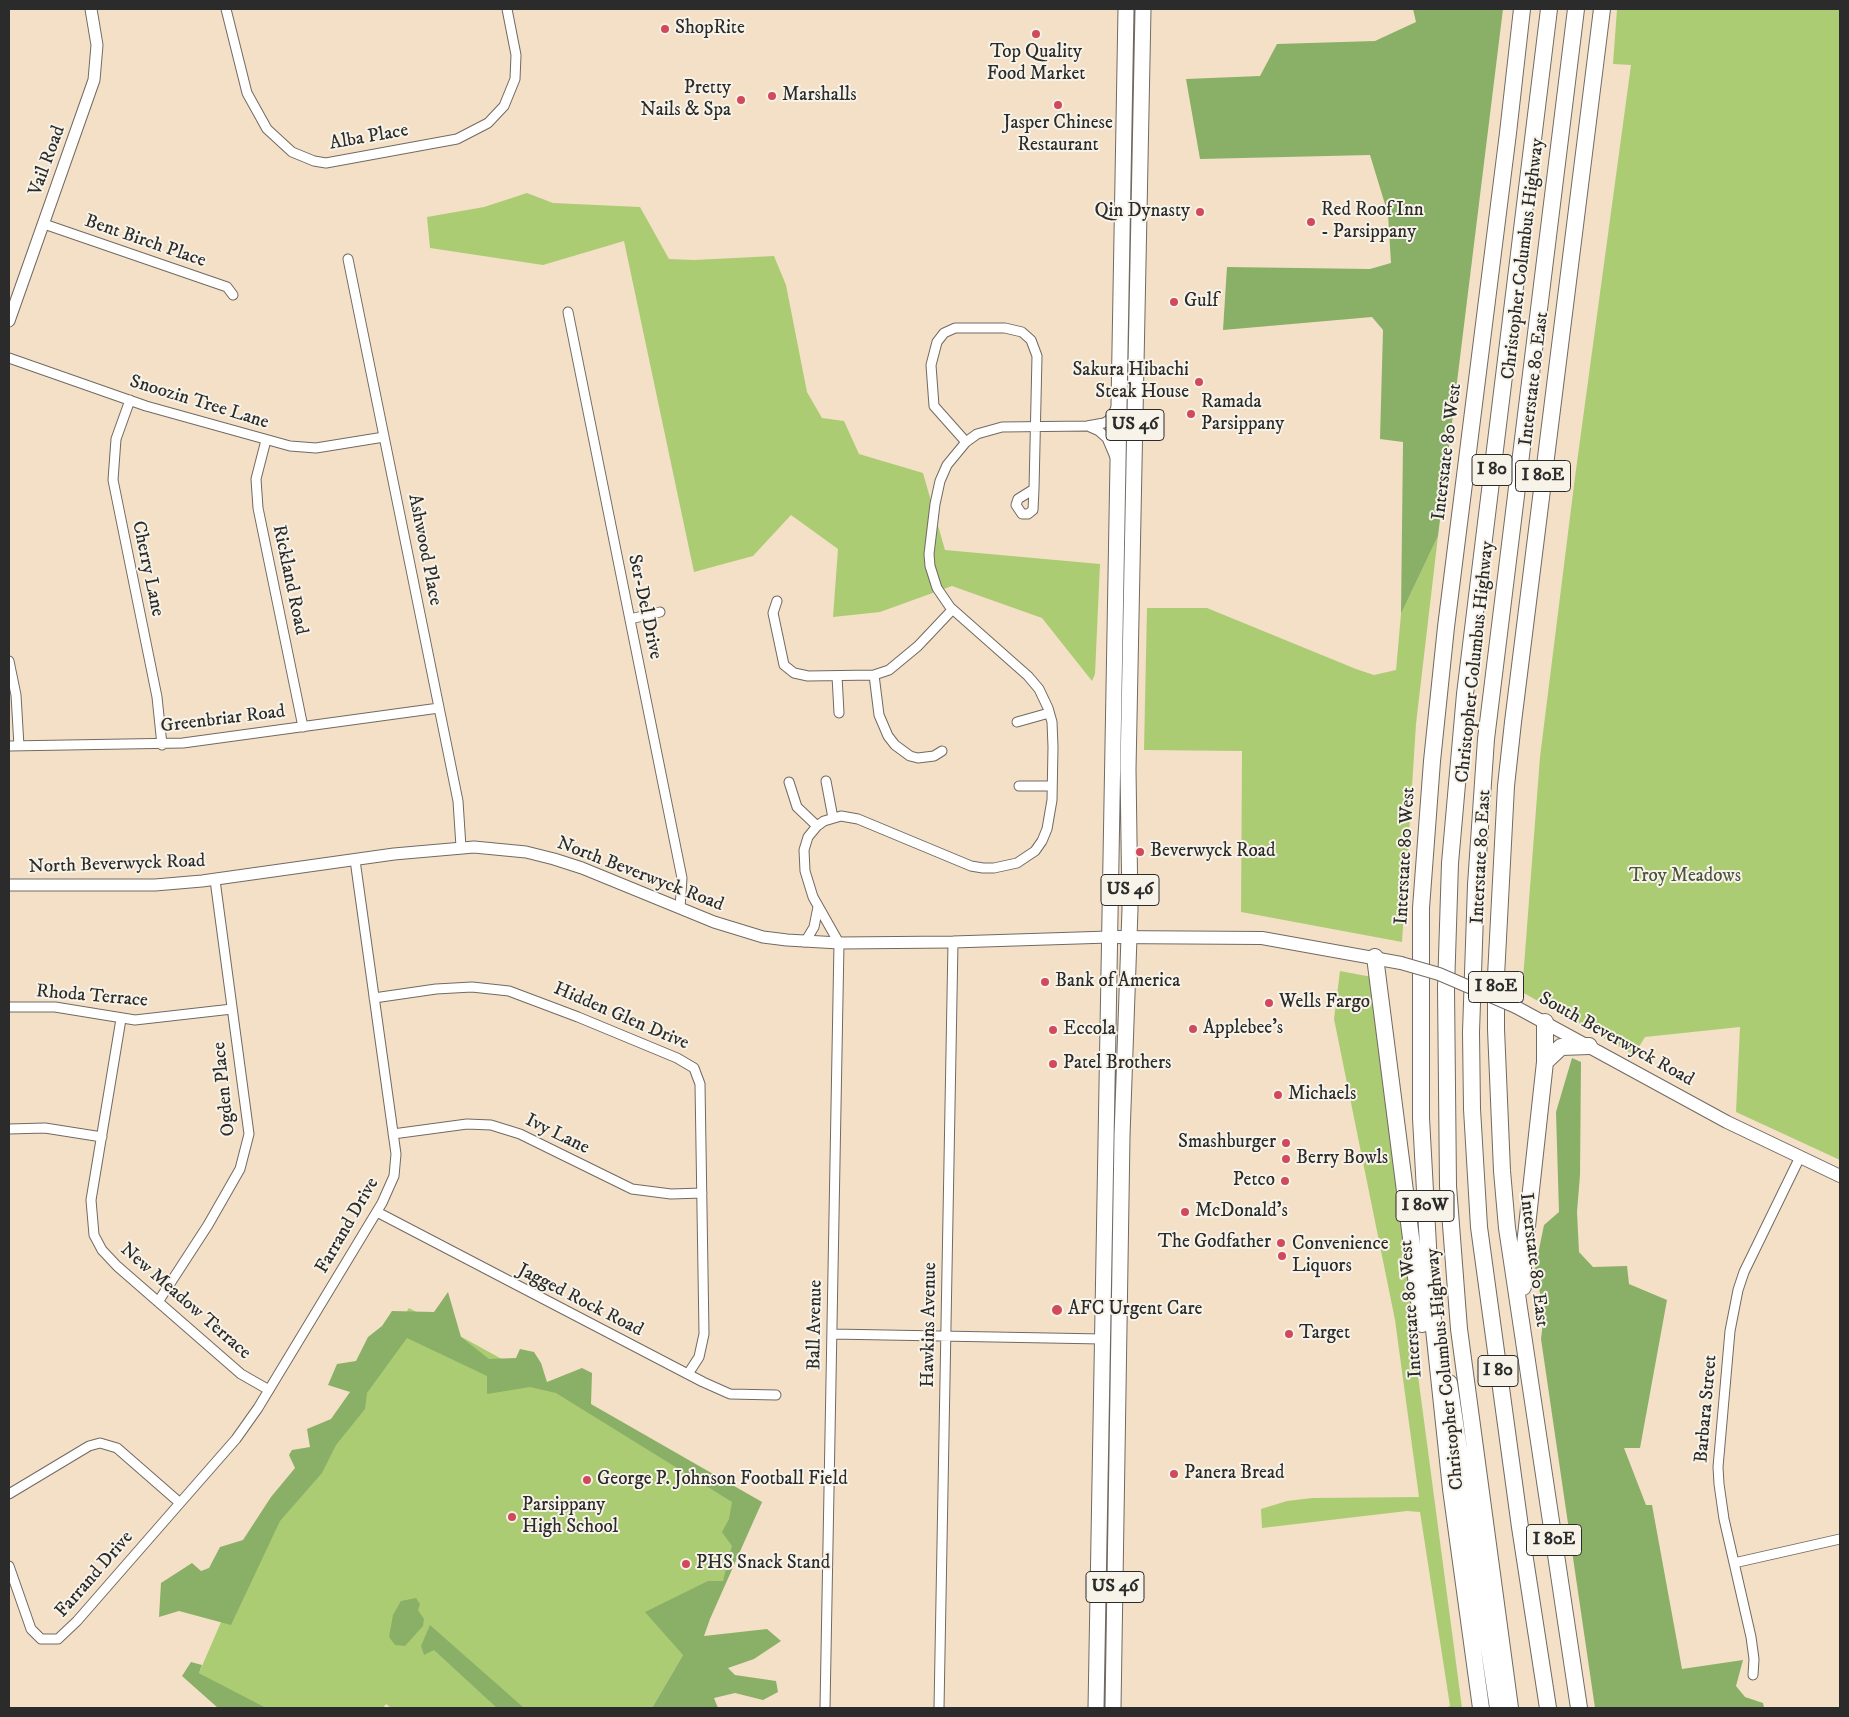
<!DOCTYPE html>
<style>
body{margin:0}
#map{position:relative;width:1849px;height:1717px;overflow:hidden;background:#f4e0c7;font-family:"IM FELL DW Pica",serif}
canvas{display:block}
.frame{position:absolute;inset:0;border:10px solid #2b2b2b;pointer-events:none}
</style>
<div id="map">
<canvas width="1849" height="1717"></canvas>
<div class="frame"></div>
</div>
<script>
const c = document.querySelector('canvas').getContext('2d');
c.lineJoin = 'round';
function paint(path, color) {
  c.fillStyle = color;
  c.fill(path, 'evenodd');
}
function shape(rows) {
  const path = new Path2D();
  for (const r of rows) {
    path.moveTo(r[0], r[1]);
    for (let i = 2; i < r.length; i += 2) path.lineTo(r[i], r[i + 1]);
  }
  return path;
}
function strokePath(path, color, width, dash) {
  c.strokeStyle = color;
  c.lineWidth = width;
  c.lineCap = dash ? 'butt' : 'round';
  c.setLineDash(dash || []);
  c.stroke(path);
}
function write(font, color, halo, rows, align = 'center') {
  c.font = font + ' "IM FELL DW Pica",serif';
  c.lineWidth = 4;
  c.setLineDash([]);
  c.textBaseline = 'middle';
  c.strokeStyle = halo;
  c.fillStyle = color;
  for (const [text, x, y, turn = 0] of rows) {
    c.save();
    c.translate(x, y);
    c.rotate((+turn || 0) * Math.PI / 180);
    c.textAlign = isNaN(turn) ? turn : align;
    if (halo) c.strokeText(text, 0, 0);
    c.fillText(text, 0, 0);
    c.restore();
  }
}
const green = shape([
 [1617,9,1840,9,1840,1160,1736,1112,1740,1027,1645,1037,1634,1055,1522,992,1540,757,1575,477,1631,65,1613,64],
 [527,193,553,203,640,207,669,259,694,260,774,256,786,285,807,392,822,418,844,421,859,454,923,473,945,550,1100,564,1095,674,1092,681,1042,618,952,586,880,612,833,617,838,549,791,515,753,556,694,572,624,241,543,265,430,248,427,217,484,207],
 [1438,536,1416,724,1402,942,1241,912,1242,751,1144,750,1147,608,1207,608,1356,669,1374,675,1396,670,1401,614],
 [1340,971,1372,977,1407,1234,1414,1345,1462,1708,1445,1708,1450,1706,1420,1512,1407,1511,1262,1528,1261,1509,1287,1501,1312,1498,1419,1497,1395,1320,1334,1019],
 [409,1308,762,1502,723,1581,708,1581,683,1655,652,1708,391,1708,386,1704,383,1708,264,1708,199,1673,260,1532]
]);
const forest = shape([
 [1413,9,1503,9,1438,536,1401,614,1403,442,1380,439,1383,330,1372,317,1223,330,1227,267,1370,269,1391,263,1388,214,1370,155,1200,159,1186,79,1260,76,1277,44,1375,41,1416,22],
 [1572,1058,1581,1062,1580,1175,1577,1212,1579,1252,1593,1267,1627,1266,1629,1284,1667,1300,1640,1448,1624,1448,1646,1505,1652,1505,1682,1669,1743,1660,1736,1686,1745,1697,1763,1703,1764,1708,1595,1708,1541,1339,1544,1313,1535,1269,1544,1225,1559,1212,1556,1112],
 [448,1292,461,1337,489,1359,516,1358,520,1349,534,1352,541,1363,547,1382,582,1368,592,1373,591,1404,762,1502,710,1619,704,1636,767,1629,781,1641,754,1659,728,1668,735,1675,776,1681,778,1692,763,1700,735,1693,714,1698,718,1708,652,1708,683,1655,645,1612,708,1581,723,1581,732,1546,722,1532,729,1519,732,1502,556,1393,530,1387,487,1394,487,1376,407,1338,367,1393,365,1409,336,1445,322,1473,280,1521,231,1625,179,1611,159,1617,161,1583,192,1563,201,1571,209,1568,220,1547,243,1540,271,1497,295,1468,289,1455,292,1450,310,1447,307,1429,331,1419,350,1392,328,1385,337,1364,356,1361,368,1337,382,1326,392,1311,434,1312],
 [416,1598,420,1604,418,1610,424,1619,423,1626,405,1646,395,1645,389,1637,393,1615,401,1601],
 [430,1625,524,1708,497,1708,434,1650,424,1655,421,1646],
 [191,1662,202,1665,199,1673,266,1708,218,1708,182,1676]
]);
const minor = shape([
 [226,9,247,93,267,129,292,152,314,161,326,163,457,139,488,123,504,106,515,79,516,55,507,9],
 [44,224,227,287,233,295],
 [348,259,458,801,461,847],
 [568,312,682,878,680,908],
 [9,358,146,406,290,446,316,448,384,437],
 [130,400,116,439,113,480,157,697,162,745],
 [1090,427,1099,431,1107,438,1115,457],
 [266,440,256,479,258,508,303,727],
 [966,442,934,406,931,365,937,342,944,333,955,328,1005,328,1022,332,1031,340,1037,356,1034,489],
 [1034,489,1033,510,1028,514,1022,514,1016,505,1018,499,1034,489],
 [777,601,773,613,784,665,794,673,808,676,874,675,889,670,918,646,952,610],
 [630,619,660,612],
 [9,661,16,695,19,746],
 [874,675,879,715,888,736,895,745,910,756,918,758,934,756,942,751],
 [837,676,839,713],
 [1017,722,1049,713],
 [9,746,183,743,439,708],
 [826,781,833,818],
 [789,782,797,807,817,826],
 [1019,786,1052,786],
 [805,942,814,927,818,907],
 [374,998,436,989,472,987,509,991,578,1017,677,1058,694,1068,700,1084,704,1334,699,1357,688,1374],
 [9,1007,55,1007,135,1020,232,1009],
 [121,1019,91,1200,94,1235,102,1250,117,1266,241,1374,269,1390],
 [9,1129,45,1128,102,1137],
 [393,1134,467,1124,491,1125,520,1134,632,1189,671,1194,702,1193],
 [377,1212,703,1382,730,1394,776,1395],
 [158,1302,208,1225,240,1169,249,1134,215,880],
 [832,1334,1102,1339],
 [9,1494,89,1446,100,1443,117,1448,180,1503,77,1621,58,1639,41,1639,31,1629,9,1566],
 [180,1503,236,1439,258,1408,382,1203,394,1176,396,1154,355,860],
 [1734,1563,1840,1539],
 [1753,1675,1754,1659,1751,1637,1724,1519,1719,1484,1718,1467,1730,1331,1738,1290,1744,1272,1800,1157],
 [825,1708,839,943,813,897,805,871,804,850,808,837,817,826,824,821,841,816,858,819,971,866,983,868,994,868,1017,863,1035,851,1042,841,1047,829,1052,800,1053,747,1052,722,1048,708,1039,689,1028,676,950,607,937,588,930,566,929,554,935,504,940,481,947,465,966,442,977,434,1002,427,1087,426,1104,423,1109,420,1116,408],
 [939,1708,953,942]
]);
const tertiary = shape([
 [9,321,94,80,97,45,91,9],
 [9,885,155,885,202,881,394,854,474,847,526,852,554,859,582,868,714,922,763,937,787,940,839,943,953,942,1109,937]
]);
const secondary = shape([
 [1109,937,1262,938,1401,963],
 [1516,1007,1727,1122,1840,1176]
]);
const trunk = shape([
 [1096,1708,1126,9],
 [1113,1708,1122,1136,1130,909,1128,769,1143,9]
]);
const motorway = shape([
 [1375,957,1422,1324],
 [1545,1062,1561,1047,1589,1046],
 [1523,1287,1523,1263,1545,1062,1545,1022],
 [1449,1383,1498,1708],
 [1481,1708,1451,1489,1431,1301,1421,1118,1421,908,1432,761,1446,627,1508,133,1522,9],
 [1510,1708,1459,1329,1448,1186,1446,988,1450,863,1465,694,1549,9],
 [1548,1708,1520,1527,1479,1227,1472,1109,1471,1032,1476,885,1486,739,1576,9],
 [1579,1708,1507,1228,1502,1171,1496,1029,1496,976,1506,786,1513,722,1602,9]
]);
const secondaryBridge = shape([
 [1401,963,1439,974,1516,1007]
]);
const markers = [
 [665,29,5,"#d1495b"],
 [1036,34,5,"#d1495b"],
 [772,96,5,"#d1495b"],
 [741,100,5,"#d1495b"],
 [1058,105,5,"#d1495b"],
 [1200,212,5,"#d1495b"],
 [1311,222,5,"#d1495b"],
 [1174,302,5,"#d1495b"],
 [1199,382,5,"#d1495b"],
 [1191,414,5,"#d1495b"],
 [1140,852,5,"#d1495b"],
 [1045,982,5,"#d1495b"],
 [1269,1003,5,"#d1495b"],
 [1193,1029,5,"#d1495b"],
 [1053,1030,5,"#d1495b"],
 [1053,1064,5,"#d1495b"],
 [1278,1095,5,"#d1495b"],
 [1286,1143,5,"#d1495b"],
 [1286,1159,5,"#d1495b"],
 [1285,1181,5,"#d1495b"],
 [1185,1212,5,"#d1495b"],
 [1281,1243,5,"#d1495b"],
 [1282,1256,5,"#d1495b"],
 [1057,1310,6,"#d1495b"],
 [1289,1334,5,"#d1495b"],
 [1174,1474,5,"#d1495b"],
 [587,1480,5,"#d1495b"],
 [512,1517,5,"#d1495b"],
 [686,1564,5,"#d1495b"]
];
const shields = [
 [1135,425,58],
 [1492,470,40],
 [1543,476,55],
 [1130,890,58],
 [1496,987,55],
 [1425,1206,58],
 [1498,1371,40],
 [1554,1540,55],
 [1115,1587,58]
];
const shieldNames = [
 ["US 46",1135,425],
 ["I 80",1492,470],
 ["I 80E",1543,476],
 ["US 46",1130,890],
 ["I 80E",1496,987],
 ["I 80W",1425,1206],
 ["I 80",1498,1371],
 ["I 80E",1554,1540],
 ["US 46",1115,1587]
];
const poiNames = [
 ["ShopRite",675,29],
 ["Top Quality",1036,53,"center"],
 ["Food Market",1036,75,"center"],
 ["Pretty",731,89,"right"],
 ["Nails & Spa",731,111,"right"],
 ["Marshalls",782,96],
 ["Jasper Chinese",1058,124,"center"],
 ["Restaurant",1058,146,"center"],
 ["Red Roof Inn",1321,211],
 ["- Parsippany",1321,233],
 ["Qin Dynasty",1190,212,"right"],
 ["Gulf",1184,302],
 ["Sakura Hibachi",1189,371,"right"],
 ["Steak House",1189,393,"right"],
 ["Ramada",1201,403],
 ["Parsippany",1201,425],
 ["Beverwyck Road",1150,852],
 ["Bank of America",1055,982],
 ["Wells Fargo",1279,1003],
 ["Applebee's",1203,1029],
 ["Eccola",1063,1030],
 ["Patel Brothers",1063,1064],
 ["Michaels",1288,1095],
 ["Smashburger",1276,1143,"right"],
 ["Berry Bowls",1296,1159],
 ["Petco",1275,1181,"right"],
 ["McDonald's",1195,1212],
 ["The Godfather",1271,1243,"right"],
 ["Convenience",1292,1245],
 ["Liquors",1292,1267],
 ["AFC Urgent Care",1068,1310],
 ["Target",1299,1334],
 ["Panera Bread",1184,1474],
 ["George P. Johnson Football Field",597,1480],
 ["Parsippany",522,1506],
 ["High School",522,1528],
 ["PHS Snack Stand",696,1564]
];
const streetNames = [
 ["Alba Place",369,138,-10],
 ["Vail Road",48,161,-70],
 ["Bent Birch Place",145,242,19],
 ["Christopher Columbus Highway",1524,259,-83],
 ["Interstate 80 East",1535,379,-83],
 ["Snoozin Tree Lane",199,403,17],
 ["Interstate 80 West",1448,452,-83],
 ["Ashwood Place",424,550,79],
 ["Cherry Lane",147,569,78],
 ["Rickland Road",289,580,78],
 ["Ser-Del Drive",644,607,78],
 ["Christopher Columbus Highway",1476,662,-84],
 ["Greenbriar Road",223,720,-7],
 ["Interstate 80 West",1406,856,-87],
 ["Interstate 80 East",1482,857,-87],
 ["North Beverwyck Road",117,865,-2],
 ["North Beverwyck Road",640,875,21],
 ["Rhoda Terrace",92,997,5],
 ["Hidden Glen Drive",621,1017,23],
 ["South Beverwyck Road",1616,1040,29],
 ["Ogden Place",225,1089,-96],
 ["Ivy Lane",557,1135,26],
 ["Farrand Drive",348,1226,-60],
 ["Interstate 80 East",1533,1260,83],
 ["Jagged Rock Road",580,1301,27],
 ["New Meadow Terrace",185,1302,41],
 ["Interstate 80 West",1412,1309,-94],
 ["Ball Avenue",816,1325,-89],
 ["Hawkins Avenue",930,1325,-89],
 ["Christopher Columbus Highway",1446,1369,-96],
 ["Barbara Street",1707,1409,-85],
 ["Farrand Drive",95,1575,-49]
];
const parkNames = [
 ["Troy Meadows",1685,877]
];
paint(green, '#accc74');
paint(forest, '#89b066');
strokePath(minor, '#716a62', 11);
strokePath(tertiary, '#716a62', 13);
strokePath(secondary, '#716a62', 14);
strokePath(trunk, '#716a62', 17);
strokePath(motorway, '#716a62', 18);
strokePath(minor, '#fff', 9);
strokePath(tertiary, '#fff', 11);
strokePath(secondary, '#fff', 12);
strokePath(trunk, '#fff', 15);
strokePath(motorway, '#fff', 16);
strokePath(secondaryBridge, '#716a62', 14, []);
strokePath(secondaryBridge, '#fff', 12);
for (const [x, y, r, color] of markers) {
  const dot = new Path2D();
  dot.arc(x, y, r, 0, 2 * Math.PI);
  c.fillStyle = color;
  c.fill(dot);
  strokePath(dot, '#f7f3e8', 2);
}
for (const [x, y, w] of shields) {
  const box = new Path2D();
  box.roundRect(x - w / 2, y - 15.5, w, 31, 4);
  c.fillStyle = '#f7f3e8';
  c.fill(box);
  strokePath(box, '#2b2b2b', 1);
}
write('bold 18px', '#2b2b2b', null, shieldNames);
write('19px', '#2b2b2b', '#f7f3e8', poiNames, 'left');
write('19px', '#2b2b2b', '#f7f3e8', streetNames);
write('19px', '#4b533d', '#f7f3e8', parkNames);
</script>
